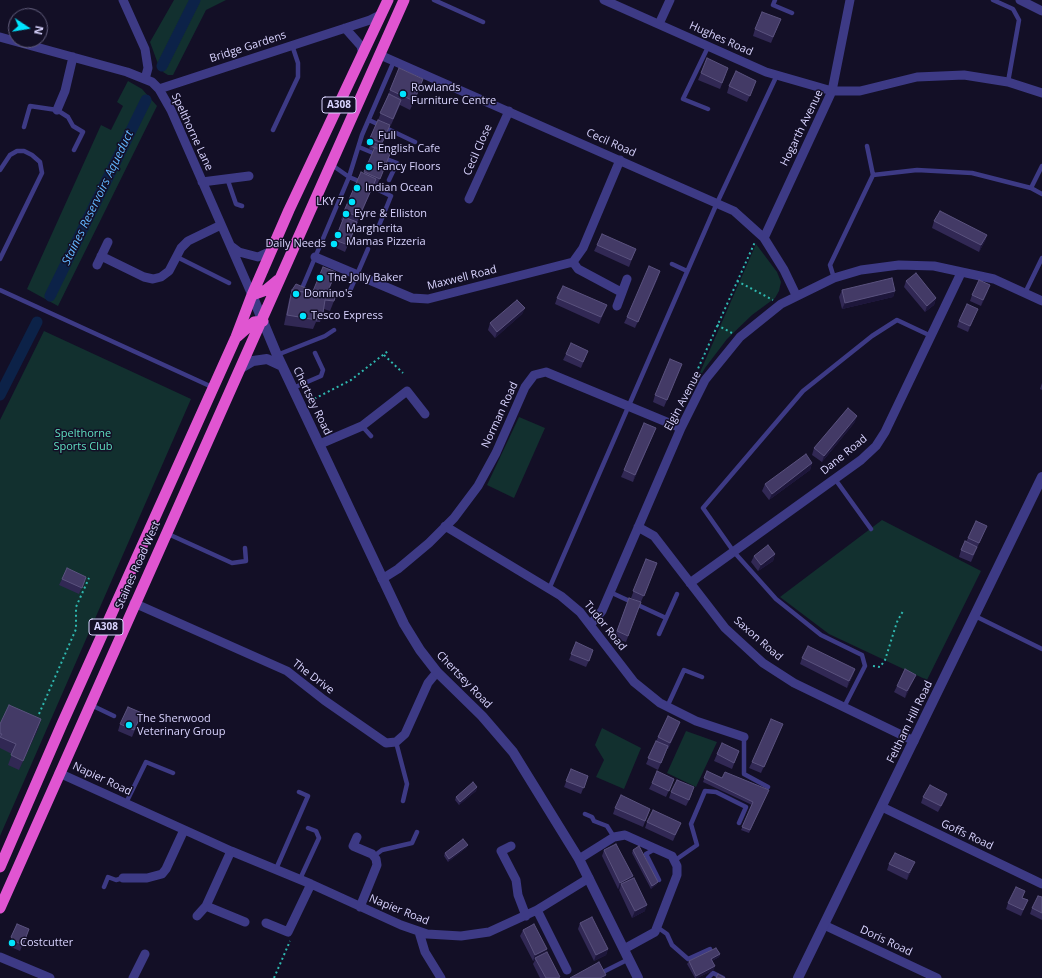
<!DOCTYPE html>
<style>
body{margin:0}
#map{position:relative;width:1042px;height:978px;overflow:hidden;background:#130f26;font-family:"Open Sans",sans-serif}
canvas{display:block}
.north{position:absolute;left:8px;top:8px;width:40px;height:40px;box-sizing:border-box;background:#130f26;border:1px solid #625e7d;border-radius:50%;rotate:102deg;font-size:11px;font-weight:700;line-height:16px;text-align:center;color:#d9d4ff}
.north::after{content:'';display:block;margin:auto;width:14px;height:18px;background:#00e5ff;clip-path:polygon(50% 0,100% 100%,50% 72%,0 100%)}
</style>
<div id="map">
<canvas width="1042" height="978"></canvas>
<div class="north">N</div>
</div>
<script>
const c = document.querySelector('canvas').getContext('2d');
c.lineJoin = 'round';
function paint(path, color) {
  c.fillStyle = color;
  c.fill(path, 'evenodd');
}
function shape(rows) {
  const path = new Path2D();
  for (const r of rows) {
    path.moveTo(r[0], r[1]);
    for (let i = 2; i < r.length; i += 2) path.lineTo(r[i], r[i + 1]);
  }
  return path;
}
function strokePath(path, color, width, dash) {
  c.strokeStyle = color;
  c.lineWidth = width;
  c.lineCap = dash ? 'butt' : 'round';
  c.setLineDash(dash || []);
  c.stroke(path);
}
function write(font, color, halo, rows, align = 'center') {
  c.font = font + ' "Open Sans",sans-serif';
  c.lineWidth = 3;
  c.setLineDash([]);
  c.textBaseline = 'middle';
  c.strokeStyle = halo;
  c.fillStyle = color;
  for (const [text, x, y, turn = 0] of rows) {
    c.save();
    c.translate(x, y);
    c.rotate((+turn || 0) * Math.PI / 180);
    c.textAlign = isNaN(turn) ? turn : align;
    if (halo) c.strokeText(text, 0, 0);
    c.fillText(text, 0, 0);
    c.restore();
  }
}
const green = shape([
 [174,0,191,0,158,64,150,42],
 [199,0,226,0,206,10,173,75,168,75,163,72],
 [128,81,142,89,157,106,58,306,27,289,101,125,111,130,123,106,117,102],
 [756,244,777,272,781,282,779,291,775,298,752,315,727,339,705,368,691,393],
 [44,331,191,399,0,836,0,420],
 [519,417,545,428,514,498,487,485],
 [882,520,981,571,927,680,829,634,780,597],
 [602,728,641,748,624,789,596,777,604,760,595,745],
 [686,731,717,742,696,787,667,773]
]);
const canal = shape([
 [162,66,195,0],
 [50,296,146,100],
 [0,395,37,322]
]);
const path = shape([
 [737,281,773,300],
 [717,325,732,333],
 [384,355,403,373],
 [692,382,755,242],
 [310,401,351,380,388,351],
 [873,666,880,667,885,660,897,622,903,611],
 [39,714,76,629,76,607,89,578],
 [274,978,290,941]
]);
const service = shape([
 [434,0,483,22],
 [775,0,773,5,792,13],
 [993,0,1013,9,1019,20,1008,82],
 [708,109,683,99,708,47],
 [369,120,415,142],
 [24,127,30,106,57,110,68,117,73,126,83,132,74,150],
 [273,130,298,77,298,63,292,45],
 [867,146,873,175],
 [359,147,378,155],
 [384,158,397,163,389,180],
 [332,165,349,177,361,182],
 [0,170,10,155,17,151,24,151,32,155,40,162,42,173,0,259],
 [227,178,236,204,242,206],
 [368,185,391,196,378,228],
 [1031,188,1042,166],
 [177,257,229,283],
 [672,264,687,271],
 [834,278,830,265,873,175,917,170,972,173,1031,188,1042,194],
 [303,286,349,177,362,135,394,61],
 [0,290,212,387],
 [349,293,368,249],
 [1025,293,1042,258],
 [277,355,325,336,334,330],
 [293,388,321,376,323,370,315,353],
 [362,426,371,436],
 [835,479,871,529],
 [166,533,232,563,246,561,245,548],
 [549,589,717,203,777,75],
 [610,592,666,618],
 [975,616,1042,649],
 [659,634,677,594],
 [91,705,114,716],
 [667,707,684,670,702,677],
 [844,707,865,666,862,655,821,635,776,599,734,552,703,508,803,391,872,336,897,320,931,336],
 [744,737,744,774,768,787],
 [396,742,407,784,403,801],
 [126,803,146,762,173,773],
 [585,814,592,817,594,821,607,826,614,837],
 [655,849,646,854,659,880],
 [374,856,382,850,412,843,417,832],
 [674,861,697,845,691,824,705,791,716,792,746,807,739,823],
 [276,869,308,796,299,792],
 [300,879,319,838,316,831,308,828],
 [104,887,108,877,116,880,123,878],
 [657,927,667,934,672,945,688,959,710,949],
 [603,972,629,959],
 [708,978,713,973,723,978]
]);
const minor = shape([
 [123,0,145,49,148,68,145,79],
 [604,0,766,72,832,91,850,0],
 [1020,0,1042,11],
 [659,24,670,0],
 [345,28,361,46,363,55],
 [0,37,127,72,152,82,159,89,171,110,252,295],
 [380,55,734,211,764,238,784,270,796,295],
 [159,89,370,20,382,14],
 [57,110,65,91,73,57],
 [202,182,249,176],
 [469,199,509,111],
 [764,238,832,91,860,91,917,77,964,75,1008,82,1042,93],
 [231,246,239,252,258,257,271,251],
 [101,256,144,277,153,279,161,277,169,271,181,248,188,241,221,225],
 [315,257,412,298,428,299,573,262,583,248,620,160],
 [573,262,578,269,621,292],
 [97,265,108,242],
 [617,306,627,279],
 [320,444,362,426,407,391,425,414],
 [445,526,561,596,580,612,634,682,660,703,696,721,744,737],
 [638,527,654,536,725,628,763,663,794,683,914,741],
 [382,579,398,569,429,543,454,518,478,486,496,453,525,387,534,375,546,372,681,428],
 [690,583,861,460,876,446,885,432,961,273],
 [134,603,287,671,324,700,386,743,396,742,405,734,428,683,437,672],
 [590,625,602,611,681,428,705,380,740,337,781,304,834,278,861,270,899,265,934,266,994,279,1042,301],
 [59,773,231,851,311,884,401,925,427,934,461,936,489,932,537,910,589,878],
 [882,807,1042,884],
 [357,837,353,846,372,854,376,859,377,865,360,907],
 [511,846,501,851,516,880,518,895,526,916],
 [579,859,614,837,625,835,672,856,677,866,677,875,655,932,624,949],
 [123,878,147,878,162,874,166,869,184,830],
 [206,906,231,851],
 [537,910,567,970],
 [197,916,206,906,245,922],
 [266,923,288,932,311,884],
 [824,925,937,978],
 [419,932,425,952,441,978],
 [0,957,50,978],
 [133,978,145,954]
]);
const tertiary = shape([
 [252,295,277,355,404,624,420,650,437,672,482,716,513,752,579,859,638,978],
 [241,368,253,361,267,359,282,366],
 [798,978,1042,477]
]);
const trunk = shape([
 [252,295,266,290,278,280],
 [237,337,254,322,263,321],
 [0,867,62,724,236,337,252,295,289,210,388,0],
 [0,908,404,0]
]);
const wall = shape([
 [778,26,771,43,753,36,755,29],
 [701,73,726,74,720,89,698,80],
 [423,79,420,88,410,110,400,105,391,125,378,120,390,90],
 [756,81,747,102,727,93,729,86],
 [378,120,390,125,381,146,385,152,388,161,377,185,374,184,345,252,332,246,342,221,341,220,344,211,364,174,374,151,369,149,370,145,368,145],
 [934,221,987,235,985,241,979,252,932,228],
 [597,245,636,249,629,267,594,251],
 [336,272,327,294,334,301,330,311,324,309,320,322,316,322,313,329,284,325,289,300,292,290,313,291],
 [658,278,635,328,624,323,627,317],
 [906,281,936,298,934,305,925,312,904,287],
 [842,290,895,291,893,297,842,309,839,297],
 [988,291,981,306,970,301,972,295],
 [557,298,607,305,599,324,555,304],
 [525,308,522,314,495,338,488,330,490,323],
 [978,309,968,332,957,327,959,321],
 [588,351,581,368,563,360,566,354],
 [682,364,664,407,653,402,655,395],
 [1042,383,1042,390,1040,389],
 [855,422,822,462,812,455,814,448],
 [656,428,633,482,621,477,624,470],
 [812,463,810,470,769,500,762,491,765,484],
 [984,532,971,562,959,557,961,550,968,538],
 [775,554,773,561,758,571,751,562,754,556],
 [646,559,657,563,641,602,631,598],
 [86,577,79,594,59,585,62,579],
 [629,598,641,602,626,642,614,638],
 [576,642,591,656,586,667,569,660],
 [802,658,855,669,853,675,847,688,800,664],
 [916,675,913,681,905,698,894,692,897,686],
 [142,713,132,737,118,731,120,724],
 [41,719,38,729,19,770,8,765,12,754,0,748,0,724],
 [680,722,678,728,668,749,667,749,658,770,646,764,658,737],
 [783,724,761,773,749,768,752,762],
 [739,751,732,769,714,761,717,754],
 [571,769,588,776,581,794,564,787],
 [707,771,722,778,767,793,749,833,741,830,752,805,703,782],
 [674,779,666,797,649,789,652,783],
 [477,787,476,791,459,805,455,800,456,797],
 [671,792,692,794,686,806,669,798],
 [947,794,945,800,938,812,921,803,923,797],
 [615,808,650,809,643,827,613,814],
 [647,822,681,823,673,841,645,828],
 [468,845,466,848,448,862,444,856,445,853],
 [604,850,633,876,632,879,645,911,632,918,619,890,620,888,618,889,602,856],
 [633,850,658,882,656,885,651,889,632,853],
 [889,864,912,869,907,880,887,870],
 [1042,897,1042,920,1030,914,1032,908],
 [1023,898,1028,900,1021,916,1006,909,1008,903],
 [580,923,608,949,606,955,594,961,578,929],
 [17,924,29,929,20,951,11,947,9,943],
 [523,930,547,949,545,953,559,978,540,978,533,964,535,960,533,961,520,936],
 [720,954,719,957,712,961,714,970,697,978,695,978,687,964,689,961]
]);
const shadedWall = shape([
 [376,179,372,188,356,226,359,217],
 [987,235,985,241,979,252,981,245],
 [660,271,658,278,635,328,638,322],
 [990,285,988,291,981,306,983,300],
 [895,291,893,297,842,309,845,303],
 [936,298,934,305,925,312,927,306],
 [525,308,522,314,495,338,497,332],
 [978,309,975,316,968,332,970,326],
 [857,416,855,422,822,462,824,456],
 [656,428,653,434,633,482,635,475],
 [812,463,810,470,769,500,772,494],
 [775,554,773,561,758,571,761,565],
 [855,669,853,675,847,688,849,681],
 [916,675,913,681,905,698,907,691],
 [41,719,38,729,19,770,23,761],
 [680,722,678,728,668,749,670,743],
 [783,724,780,730,761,773,764,767],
 [477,787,476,791,459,805,460,802],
 [947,794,945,800,938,812],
 [468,845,466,848,448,862,449,859],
 [915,862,912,869,907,880,909,873],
 [633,876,630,883,621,884,620,888,618,889,620,883],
 [658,882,656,885,651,889,652,886],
 [647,905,645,911,632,918,635,911],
 [547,949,544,955,535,958,535,960,533,961,535,955],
 [608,949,606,955,594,961,596,955],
 [720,954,719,957,710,962,711,959],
 [715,966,714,970,697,978,696,978,696,976],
 [606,975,605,978,600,978]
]);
const building = shape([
 [762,12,781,19,773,37,755,29,762,12],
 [707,58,728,68,722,83,701,73,707,58],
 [399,68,423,79,414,101,390,90,399,68],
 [736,71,756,81,750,96,729,86,736,71],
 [389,94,401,100,393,119,380,113,389,94],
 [378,120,390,125,382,143,370,138,378,120],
 [371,142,386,148,385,152,370,146,371,142],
 [375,147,390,154,380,179,364,172,375,147],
 [361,172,376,179,359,217,344,211,361,172],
 [940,211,987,235,981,245,934,221,940,211],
 [344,217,357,222,348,245,335,240,344,217],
 [602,234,636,249,631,260,597,245,602,234],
 [649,266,660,271,638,322,627,317,649,266],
 [323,267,336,272,327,293,322,291,321,295,292,290,296,284,313,291,323,267],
 [916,273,936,298,927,306,906,281,916,273],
 [892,278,895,291,845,303,842,290,892,278],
 [979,280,990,285,983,300,972,295,979,280],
 [563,286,607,305,601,317,557,298,563,286],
 [292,290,321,295,322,291,335,298,334,301,325,300,323,313,318,312,317,320,287,315,292,290],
 [517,300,525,308,497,332,490,323,517,300],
 [967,304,978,309,970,326,959,321,967,304],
 [571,343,588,351,583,362,566,354,571,343],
 [670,359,682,364,667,400,655,395,670,359],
 [848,408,857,416,824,456,814,448,848,408],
 [644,423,656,428,635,475,624,470,644,423],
 [806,454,812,463,772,494,765,484,806,454],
 [976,521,987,526,979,543,968,538,976,521],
 [965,541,977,547,973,555,961,550,965,541],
 [768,545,775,554,761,565,754,556,768,545],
 [646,559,657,563,644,596,633,591,646,559],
 [67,568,86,577,82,588,62,579,67,568],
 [629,598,641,602,628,636,617,631,629,598],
 [576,642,593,650,589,661,571,654,576,642],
 [808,646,855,669,849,681,802,658,808,646],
 [905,669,916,675,907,691,897,686,905,669],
 [9,705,41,719,23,761,11,755,16,744,0,737,2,734,0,734,0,724,9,705],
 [128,707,142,713,134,730,120,724,128,707],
 [668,716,680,722,670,743,658,737,668,716],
 [771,719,783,724,764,767,752,762,771,719],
 [656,741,668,746,661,763,648,758,656,741],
 [722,743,739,751,734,763,717,754,722,743],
 [571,769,588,776,584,788,566,781,571,769],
 [657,771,674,779,669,791,652,783,657,771],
 [707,771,722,778,725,772,769,790,750,830,742,827,753,802,704,778,707,771],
 [677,780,694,787,689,800,671,792,677,780],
 [473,782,477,787,460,802,456,797,473,782],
 [930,785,947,794,941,806,923,797,930,785],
 [621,795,650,809,645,821,615,808,621,795],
 [653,810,681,823,675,835,647,822,653,810],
 [463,839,468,845,449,859,445,853,463,839],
 [616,844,633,876,620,883,604,850,616,844],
 [639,846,658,882,652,886,633,850,639,846],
 [895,853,915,862,909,873,889,864,895,853],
 [634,878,647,905,635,911,621,884,634,878],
 [1016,887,1025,891,1022,898,1028,900,1023,910,1008,903,1016,887],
 [1038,896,1042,897,1042,913,1032,908,1038,896],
 [592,917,608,949,596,955,580,923,592,917],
 [17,924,29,929,23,945,14,941,11,937,17,924],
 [534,924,547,949,535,955,523,930,534,924],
 [716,948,720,954,711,959,715,966,696,976,689,961,716,948],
 [547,952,560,977,558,978,546,978,535,958,547,952],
 [599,962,606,975,600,978,570,978,599,962],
 [718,974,725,978,716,978,718,974]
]);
const markers = [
 [403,94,4,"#00e5ff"],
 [370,142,4,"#00e5ff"],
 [369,167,4,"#00e5ff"],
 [357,188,4,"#00e5ff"],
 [352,202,4,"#00e5ff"],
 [346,214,4,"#00e5ff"],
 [338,235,4,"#00e5ff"],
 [334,244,4,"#00e5ff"],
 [320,278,4,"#00e5ff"],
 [296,294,4,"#00e5ff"],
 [303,316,4,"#00e5ff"],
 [129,725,4,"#00e5ff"],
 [12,943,4,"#00e5ff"]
];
const shields = [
 [339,105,34],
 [106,627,34]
];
const shieldNames = [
 ["A308",339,105],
 ["A308",106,627]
];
const streetNames = [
 ["Hughes Road",721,39,24],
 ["Bridge Gardens",248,47,-18],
 ["Hogarth Avenue",802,128,-64],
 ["Spelthorne Lane",192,132,65],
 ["Cecil Road",611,143,24],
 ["Cecil Close",478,150,-66],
 ["Maxwell Road",462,278,-14],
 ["Chertsey Road",312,401,64],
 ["Elgin Avenue",683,401,-62],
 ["Norman Road",500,415,-65],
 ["Dane Road",844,455,-39],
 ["Staines Road West",138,565,-66],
 ["Tudor Road",605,626,51],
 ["Saxon Road",758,639,41],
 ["The Drive",313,677,37],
 ["Chertsey Road",464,680,46],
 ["Feltham Hill Road",910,722,-64],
 ["Napier Road",102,779,25],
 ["Goffs Road",967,835,25],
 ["Napier Road",399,910,22],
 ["Doris Road",886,941,25]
];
const poiNames = [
 ["Rowlands",411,88],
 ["Furniture Centre",411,101],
 ["Full",378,136],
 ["English Cafe",378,149],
 ["Fancy Floors",377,167],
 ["Indian Ocean",365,188],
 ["LKY 7",344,202,"right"],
 ["Eyre & Elliston",354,214],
 ["Margherita",346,229],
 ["Mamas Pizzeria",346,242],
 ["Daily Needs",326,244,"right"],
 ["The Jolly Baker",328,278],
 ["Domino's",304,294],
 ["Tesco Express",311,316],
 ["The Sherwood",137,719],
 ["Veterinary Group",137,732],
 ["Costcutter",20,943]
];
const parkNames = [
 ["Spelthorne",83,434],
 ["Sports Club",83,447]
];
const waterNames = [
 ["Staines Reservoirs Aqueduct",98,198,-64]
];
paint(green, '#12302f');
strokePath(canal, '#0c2248', 11);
strokePath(path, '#2fb8b0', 2, [2, 3]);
strokePath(service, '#3d3a85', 4.5);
strokePath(minor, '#3d3a85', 9);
strokePath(tertiary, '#3d3a85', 10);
strokePath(trunk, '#e055d1', 11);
paint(wall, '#312854');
paint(shadedWall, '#1d163a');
paint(building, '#433a66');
strokePath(building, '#5a527e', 1);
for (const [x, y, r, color] of markers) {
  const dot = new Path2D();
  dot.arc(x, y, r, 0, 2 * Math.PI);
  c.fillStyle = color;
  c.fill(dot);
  strokePath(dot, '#130f26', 1.5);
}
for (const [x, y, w] of shields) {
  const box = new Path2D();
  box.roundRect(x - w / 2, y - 8, w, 16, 3);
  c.fillStyle = '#130f26';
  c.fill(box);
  strokePath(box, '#d9d4ff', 1);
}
write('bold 10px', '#d9d4ff', null, shieldNames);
write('11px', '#d9d4ff', '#130f26', streetNames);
write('11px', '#d9d4ff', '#130f26', poiNames, 'left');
write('11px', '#5fe0c0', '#130f26', parkNames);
write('italic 12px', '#62b6ff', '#130f26', waterNames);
</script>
